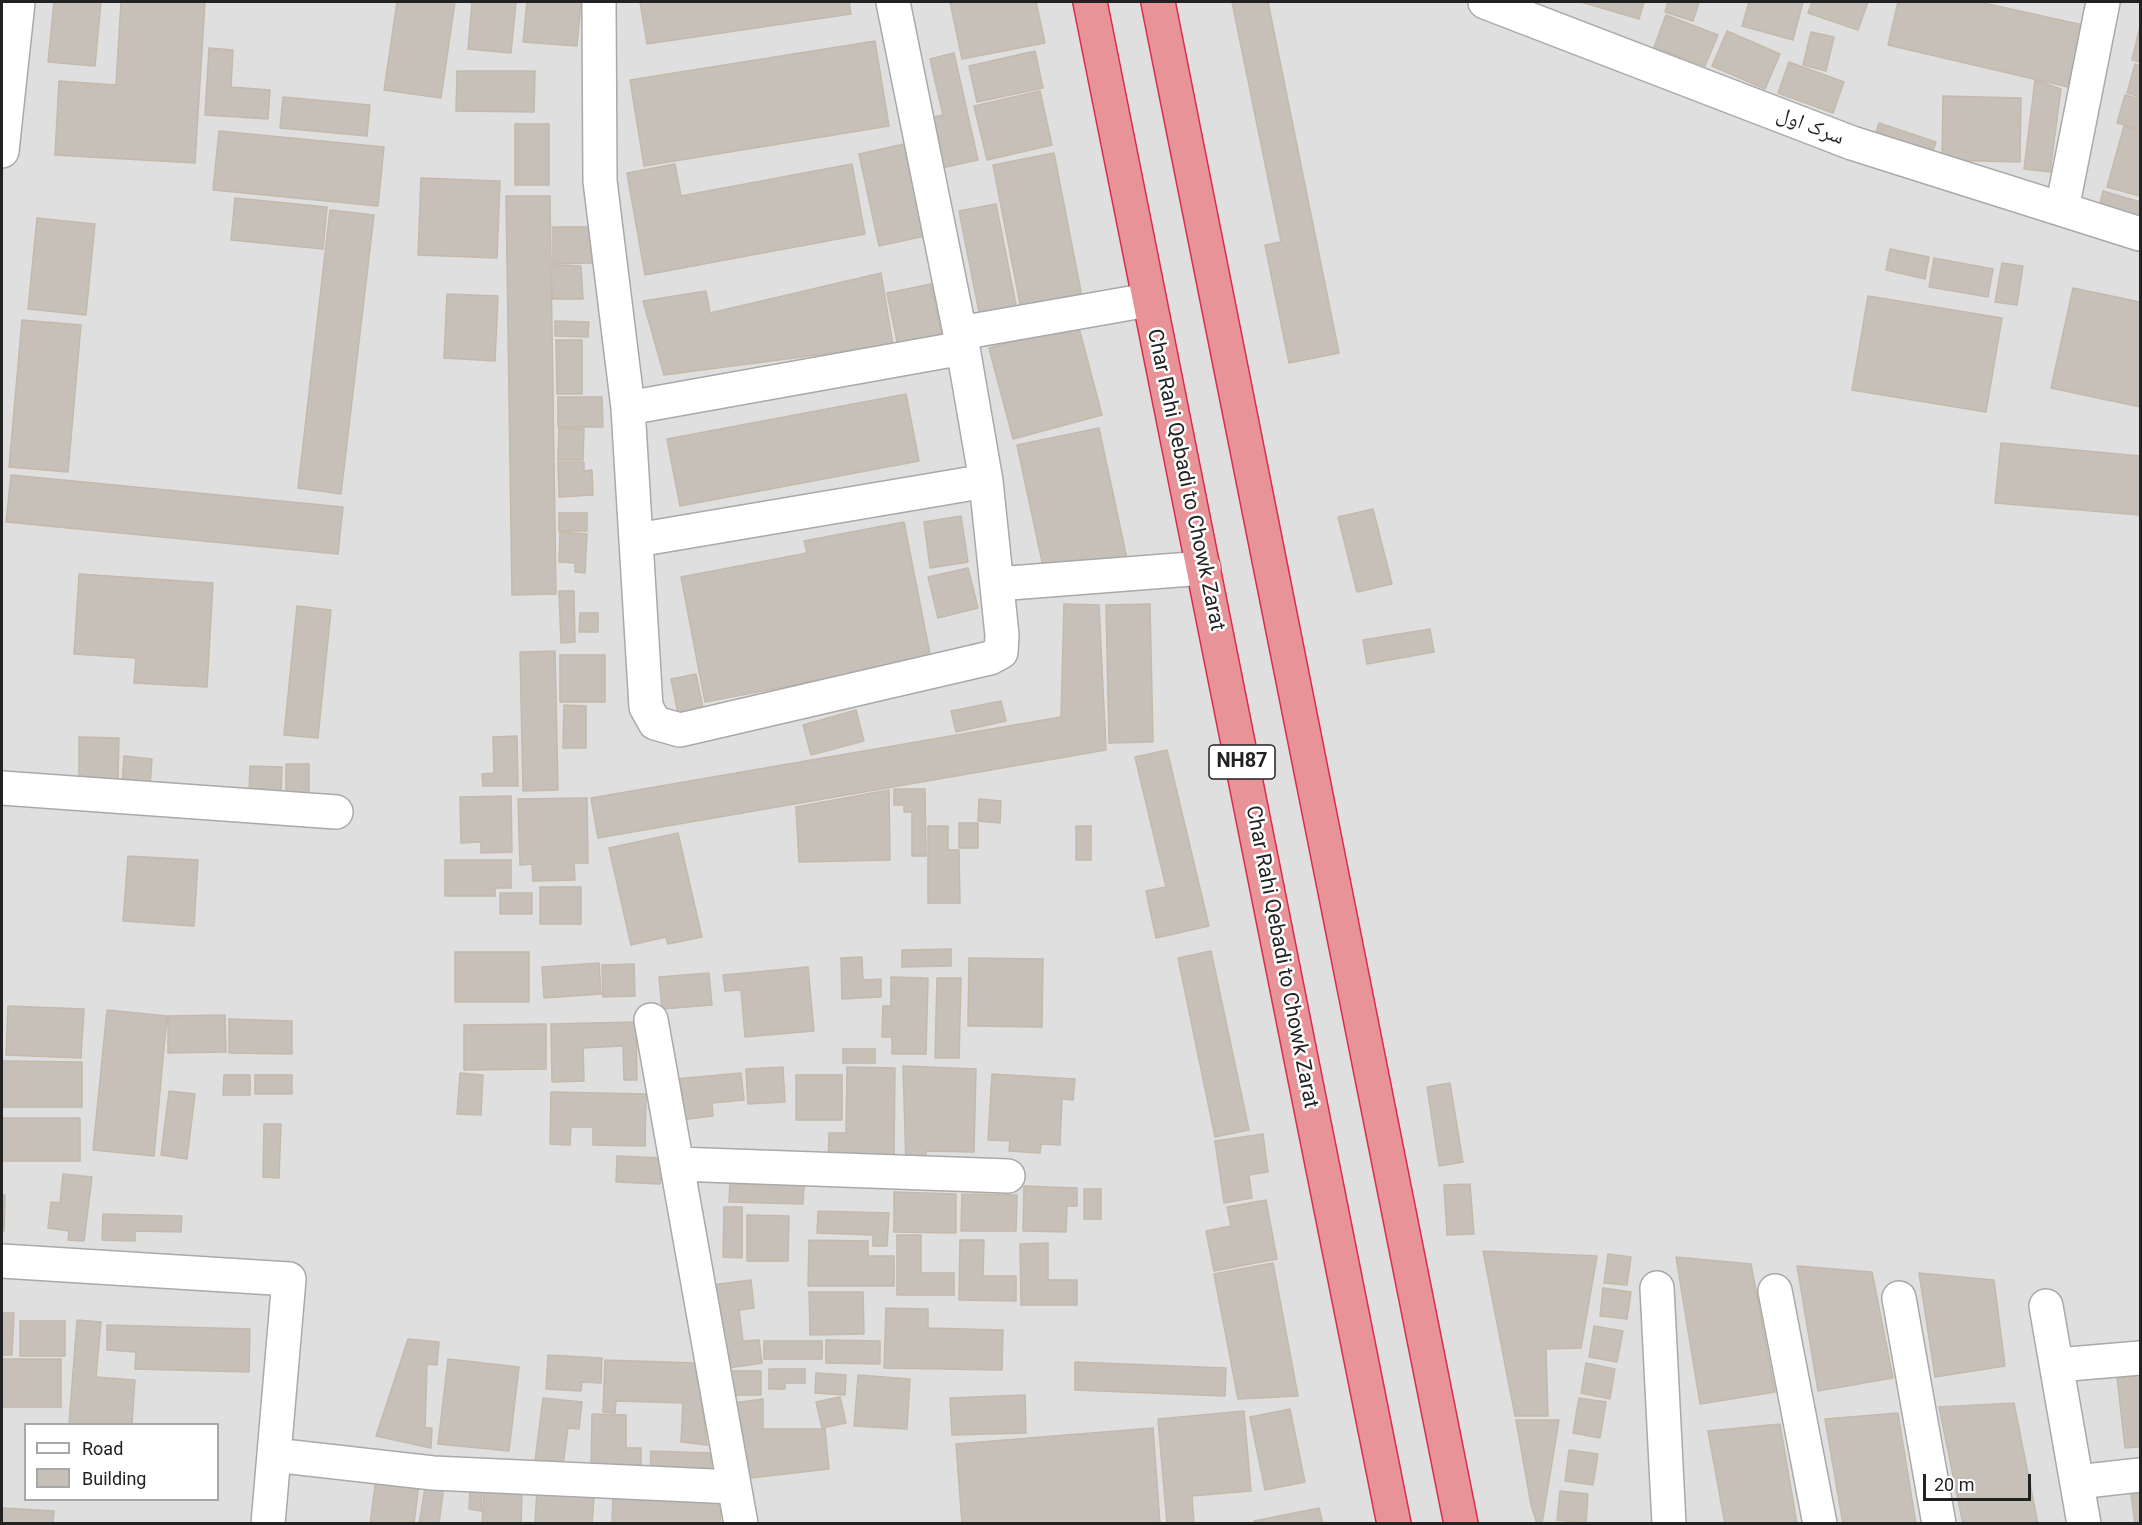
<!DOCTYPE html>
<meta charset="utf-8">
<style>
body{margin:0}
#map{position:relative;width:2142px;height:1525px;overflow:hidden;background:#f2f0e9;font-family:Roboto,sans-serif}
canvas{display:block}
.frame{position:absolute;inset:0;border:3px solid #222;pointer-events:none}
.legend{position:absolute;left:24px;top:1423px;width:195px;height:78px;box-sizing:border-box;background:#fff;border:2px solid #a7a7a7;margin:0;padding:8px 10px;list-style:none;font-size:18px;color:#222}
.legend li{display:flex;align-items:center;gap:12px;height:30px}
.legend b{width:30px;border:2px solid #a7a7a7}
.scale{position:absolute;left:1923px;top:1474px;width:108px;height:27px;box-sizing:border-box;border:3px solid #222;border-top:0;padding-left:8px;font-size:18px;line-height:21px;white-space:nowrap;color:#222;-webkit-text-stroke:4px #fff;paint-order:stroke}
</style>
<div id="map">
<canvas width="2142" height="1525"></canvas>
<div class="frame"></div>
<ul class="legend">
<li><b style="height:8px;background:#fff"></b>Road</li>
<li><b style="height:16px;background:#c7c0b8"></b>Building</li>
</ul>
<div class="scale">20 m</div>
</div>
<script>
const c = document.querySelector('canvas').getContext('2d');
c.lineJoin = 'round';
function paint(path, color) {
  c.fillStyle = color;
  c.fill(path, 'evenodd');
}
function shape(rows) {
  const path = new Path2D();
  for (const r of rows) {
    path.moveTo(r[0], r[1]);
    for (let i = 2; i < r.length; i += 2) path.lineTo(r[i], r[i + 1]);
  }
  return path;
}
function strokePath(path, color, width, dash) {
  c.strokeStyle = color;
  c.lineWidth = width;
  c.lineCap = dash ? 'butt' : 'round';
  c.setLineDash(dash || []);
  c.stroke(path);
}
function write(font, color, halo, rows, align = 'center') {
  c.font = font + ' Roboto,"Noto Naskh Arabic",sans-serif';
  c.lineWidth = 5;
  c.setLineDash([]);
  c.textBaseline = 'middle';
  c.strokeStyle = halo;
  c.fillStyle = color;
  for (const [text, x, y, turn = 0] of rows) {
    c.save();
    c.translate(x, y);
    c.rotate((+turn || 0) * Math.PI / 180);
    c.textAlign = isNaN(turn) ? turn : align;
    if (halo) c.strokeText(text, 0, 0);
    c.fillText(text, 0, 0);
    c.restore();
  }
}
const residential = shape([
 [2,2,2140,2,2140,1523,2,1524],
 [26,1424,218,1424,218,1500,26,1500]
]);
const building = shape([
 [54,2,101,2,95,66,48,62,54,2],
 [121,2,205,2,195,163,55,155,59,81,116,85,121,2],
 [397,2,455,2,441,98,384,90,397,2],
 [472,2,516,2,511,53,468,49,472,2],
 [527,2,581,2,577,46,523,42,527,2],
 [640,2,849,2,851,14,647,44,640,2],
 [950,2,1036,2,1045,43,962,59,950,2],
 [1232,2,1268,2,1339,353,1289,363,1265,245,1281,242,1232,2],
 [1581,2,1644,2,1639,19,1581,2],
 [1668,2,1699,2,1693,21,1665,12,1668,2],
 [1749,2,1803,2,1793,40,1742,26,1749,2],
 [1812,2,1868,2,1858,30,1808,13,1812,2],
 [1898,2,1979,2,2083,25,2068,87,1888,45,1898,2],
 [1666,15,1718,35,1705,66,1654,47,1666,15],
 [2140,26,2140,62,2132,60,2140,26],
 [1727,31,1780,54,1765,89,1712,66,1727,31],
 [1811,32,1834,37,1826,71,1803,65,1811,32],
 [875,41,889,126,644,166,630,80,875,41],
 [209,48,233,50,231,87,270,90,268,119,205,115,209,48],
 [1035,51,1043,88,977,102,969,66,1035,51],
 [954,53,978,160,937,169,926,119,943,115,930,59,954,53],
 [1789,62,1844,82,1833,113,1778,93,1789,62],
 [2135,64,2140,65,2140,97,2127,93,2135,64],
 [457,71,535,71,534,112,456,111,457,71],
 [2035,80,2061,89,2050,172,2024,169,2035,80],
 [1040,91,1052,145,987,160,974,106,1040,91],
 [2125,95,2140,99,2140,129,2117,123,2125,95],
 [1943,96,2021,98,2020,162,1942,160,1943,96],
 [283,97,370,105,367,136,280,128,283,97],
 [1879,123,1936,142,1929,162,1873,142,1879,123],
 [515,124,549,124,549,185,515,185,515,124],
 [2124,126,2140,131,2140,196,2107,187,2124,126],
 [219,131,384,147,378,206,213,190,219,131],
 [904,144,925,236,879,246,859,154,904,144],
 [1054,153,1083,302,1022,314,993,165,1054,153],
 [675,164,681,196,852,164,865,234,645,275,627,173,675,164],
 [421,178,500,181,497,258,418,255,421,178],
 [2103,191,2140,202,2140,224,2098,212,2103,191],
 [506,196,550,196,556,594,512,595,506,196],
 [235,198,327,207,323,249,231,240,235,198],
 [996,204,1018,315,981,322,959,211,996,204],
 [330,210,374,215,341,494,298,488,330,210],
 [37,218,95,224,86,315,28,309,37,218],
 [553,227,592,227,592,263,553,264,553,227],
 [1890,249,1929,257,1925,279,1886,270,1890,249],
 [1934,258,1993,269,1988,297,1929,287,1934,258],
 [2002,263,2023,266,2017,305,1995,302,2002,263],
 [553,265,581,266,583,299,553,299,553,265],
 [881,273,893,345,664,375,643,301,706,291,710,313,881,273],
 [931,284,943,342,899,351,887,293,931,284],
 [2073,288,2140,302,2140,407,2051,388,2073,288],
 [447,294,498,296,495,361,444,358,447,294],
 [1868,296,2002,318,1986,412,1852,390,1868,296],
 [22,320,81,325,68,472,9,467,22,320],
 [555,321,589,322,588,337,555,336,555,321],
 [1078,324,1102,415,1013,439,989,348,1078,324],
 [556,340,582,340,582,394,557,394,556,340],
 [906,394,919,461,680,506,667,439,906,394],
 [558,397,602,397,603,427,558,427,558,397],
 [559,428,584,429,583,460,558,460,559,428],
 [1099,428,1127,559,1045,576,1017,445,1099,428],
 [2001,443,2140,456,2140,515,1995,503,2001,443],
 [558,462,584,462,584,471,592,470,593,495,559,497,558,462],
 [11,475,343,507,338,554,6,522,11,475],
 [1373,509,1392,584,1357,592,1338,517,1373,509],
 [559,513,587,513,587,531,559,531,559,513],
 [961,516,968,562,930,568,924,522,961,516],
 [904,522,931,659,705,702,681,577,807,553,804,541,904,522],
 [560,532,587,534,585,573,575,572,575,563,559,562,560,532],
 [968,568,978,608,938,618,928,577,968,568],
 [79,574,213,583,207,687,134,683,136,658,74,654,79,574],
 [559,591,574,591,575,642,561,643,559,591],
 [1064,604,1099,605,1106,750,598,838,591,798,1061,717,1064,604],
 [1150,604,1153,742,1109,743,1106,605,1150,604],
 [297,606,331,610,318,738,284,735,297,606],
 [580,613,598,613,598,632,579,632,580,613],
 [1430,629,1434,652,1367,664,1363,640,1430,629],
 [555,651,558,790,523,791,520,652,555,651],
 [560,655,605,655,605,702,560,702,560,655],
 [696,674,703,708,678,713,671,679,696,674],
 [1001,701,1006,721,956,732,951,711,1001,701],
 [564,705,586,706,586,748,563,748,564,705],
 [856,710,864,741,811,755,803,725,856,710],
 [517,736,518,786,483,786,482,774,494,773,493,737,517,736],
 [79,737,119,738,118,779,79,778,79,737],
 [1167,750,1209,926,1156,938,1146,891,1166,887,1135,757,1167,750],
 [124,756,152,759,150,787,122,786,124,756],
 [286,764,309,764,309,800,286,800,286,764],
 [250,766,282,767,281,795,249,793,250,766],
 [894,789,925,789,926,856,912,856,912,812,904,812,904,805,894,805,894,789],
 [889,790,890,860,799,862,796,807,889,790],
 [511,796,512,852,481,853,481,842,461,843,460,797,511,796],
 [587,798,588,863,574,863,575,880,533,881,532,864,520,865,518,799,587,798],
 [979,799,1001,801,1000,823,978,821,979,799],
 [959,823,978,823,978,848,959,848,959,823],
 [928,826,948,826,948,850,959,850,960,903,928,903,928,826],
 [1076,826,1091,826,1091,860,1076,860,1076,826],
 [678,833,702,937,668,944,666,937,631,945,609,848,678,833],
 [128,856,198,860,194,926,123,921,128,856],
 [445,860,511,860,511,888,495,888,495,896,445,896,445,860],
 [540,887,581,887,581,924,540,924,540,887],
 [500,893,532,893,532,914,500,914,500,893],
 [951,949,951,966,902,967,902,950,951,949],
 [1211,951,1249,1130,1215,1137,1178,958,1211,951],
 [455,952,529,952,529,1002,455,1002,455,952],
 [862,957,863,980,881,979,881,997,842,999,841,958,862,957],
 [969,958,1043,959,1042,1027,968,1026,969,958],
 [599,963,601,994,544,998,542,967,599,963],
 [634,964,635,996,603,997,602,965,634,964],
 [808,967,814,1031,745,1037,741,990,725,991,723,975,808,967],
 [709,973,712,1005,662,1009,659,977,709,973],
 [891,977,928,978,926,1054,892,1054,892,1037,882,1037,883,1006,891,1006,891,977],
 [937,978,961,978,959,1058,935,1058,937,978],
 [8,1006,84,1009,81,1058,6,1055,8,1006],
 [107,1010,167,1016,154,1156,93,1150,107,1010],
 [225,1015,226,1052,168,1053,168,1016,225,1015],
 [229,1019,292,1021,292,1054,229,1053,229,1019],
 [636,1022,637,1080,624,1080,623,1046,583,1048,584,1081,552,1082,551,1024,636,1022],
 [546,1024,546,1069,464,1070,464,1025,546,1024],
 [843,1049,875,1049,875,1063,843,1063,843,1049],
 [2,1061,82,1062,82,1107,2,1107,2,1061],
 [903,1066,976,1069,974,1152,926,1151,926,1167,906,1167,903,1066],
 [783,1067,785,1102,748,1104,746,1069,783,1067],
 [847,1067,895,1068,894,1163,828,1162,829,1133,846,1133,847,1067],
 [460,1073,483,1075,481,1115,457,1114,460,1073],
 [741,1073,744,1100,712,1103,713,1116,680,1120,676,1079,741,1073],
 [992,1074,1075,1079,1073,1100,1062,1099,1060,1145,1041,1144,1040,1153,1009,1151,1010,1141,988,1140,992,1074],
 [224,1075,250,1075,250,1095,223,1095,224,1075],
 [255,1075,292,1075,292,1094,255,1094,255,1075],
 [796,1075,842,1075,842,1120,796,1120,796,1075],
 [1450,1083,1463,1162,1439,1166,1427,1087,1450,1083],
 [169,1091,195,1094,187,1159,161,1155,169,1091],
 [551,1092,646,1094,645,1146,593,1145,593,1127,571,1127,570,1145,550,1144,551,1092],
 [2,1118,80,1118,80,1161,2,1161,2,1118],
 [264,1124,281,1124,279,1178,263,1177,264,1124],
 [1263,1134,1268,1172,1249,1175,1252,1198,1224,1203,1215,1141,1263,1134],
 [617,1156,661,1158,660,1184,616,1182,617,1156],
 [63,1174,92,1177,84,1241,68,1240,69,1231,48,1228,51,1202,60,1203,63,1174],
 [730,1182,804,1185,803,1204,729,1202,730,1182],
 [1470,1184,1474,1234,1447,1235,1444,1185,1470,1184],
 [1024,1186,1077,1188,1077,1206,1067,1206,1066,1232,1023,1231,1024,1186],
 [1084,1189,1101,1189,1101,1219,1084,1219,1084,1189],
 [894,1192,956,1194,956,1233,894,1232,894,1192],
 [962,1194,1017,1195,1016,1231,961,1231,962,1194],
 [2,1195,5,1195,4,1231,2,1231,2,1195],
 [1266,1200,1277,1259,1214,1271,1206,1231,1231,1226,1227,1207,1266,1200],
 [724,1207,742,1207,742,1258,723,1257,724,1207],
 [818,1211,889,1213,887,1246,873,1246,873,1235,817,1233,818,1211],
 [103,1214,182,1216,181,1232,135,1231,135,1241,102,1240,103,1214],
 [747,1215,789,1216,788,1261,747,1261,747,1215],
 [897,1235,921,1235,921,1273,954,1273,954,1295,897,1295,897,1235],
 [809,1240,868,1241,868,1256,894,1256,894,1286,808,1286,809,1240],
 [960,1240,984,1240,983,1276,1016,1276,1016,1301,959,1300,960,1240],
 [1048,1243,1048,1280,1077,1280,1077,1305,1021,1305,1020,1244,1048,1243],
 [1483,1251,1597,1256,1581,1348,1546,1349,1548,1416,1515,1416,1483,1251],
 [1608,1254,1631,1257,1627,1285,1604,1283,1608,1254],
 [1676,1257,1751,1264,1775,1392,1700,1404,1676,1257],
 [1273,1263,1298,1396,1238,1399,1214,1274,1273,1263],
 [1797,1266,1872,1272,1893,1378,1818,1391,1797,1266],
 [1919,1273,1994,1280,2005,1366,1935,1377,1919,1273],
 [751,1280,754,1308,739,1310,743,1341,759,1340,762,1363,722,1369,711,1285,751,1280],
 [1603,1288,1631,1292,1627,1319,1600,1316,1603,1288],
 [809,1292,863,1292,864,1334,810,1335,809,1292],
 [886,1308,928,1309,928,1328,1003,1330,1002,1370,884,1368,886,1308],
 [2,1313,14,1313,12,1355,2,1355,2,1313],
 [77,1320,101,1322,96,1377,135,1380,132,1424,69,1424,77,1320],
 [20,1321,65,1321,65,1356,20,1356,20,1321],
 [107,1325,250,1329,249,1372,135,1369,136,1352,107,1350,107,1325],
 [1594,1326,1623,1331,1617,1362,1589,1357,1594,1326],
 [408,1339,439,1342,437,1365,427,1364,425,1428,432,1428,431,1448,376,1436,408,1339],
 [826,1340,880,1341,880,1364,826,1363,826,1340],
 [764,1341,822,1341,822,1359,764,1359,764,1341],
 [548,1355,602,1358,601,1383,582,1382,581,1391,546,1389,548,1355],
 [2,1359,61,1359,61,1407,2,1407,2,1359],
 [448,1359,519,1367,509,1451,438,1444,448,1359],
 [605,1360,697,1363,707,1445,681,1442,683,1403,616,1401,615,1413,603,1412,605,1360],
 [1075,1362,1226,1368,1225,1396,1075,1390,1075,1362],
 [1586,1363,1615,1369,1610,1399,1581,1393,1586,1363],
 [769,1369,805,1369,805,1383,785,1383,785,1389,769,1389,769,1369],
 [730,1371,761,1371,761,1395,730,1395,730,1371],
 [816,1373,846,1375,845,1395,815,1393,816,1373],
 [858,1375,910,1379,907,1429,854,1426,858,1375],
 [2140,1375,2140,1447,2125,1448,2117,1377,2140,1375],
 [1025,1395,1026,1433,952,1435,950,1398,1025,1395],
 [840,1397,846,1423,822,1428,816,1402,840,1397],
 [543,1398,582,1402,579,1429,568,1428,563,1465,535,1461,543,1398],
 [1579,1398,1606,1402,1600,1438,1573,1433,1579,1398],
 [763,1399,763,1429,825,1429,829,1469,742,1479,733,1403,763,1399],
 [2014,1403,2038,1524,1963,1524,1939,1407,2014,1403],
 [1290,1409,1305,1482,1265,1490,1250,1417,1290,1409],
 [1244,1411,1251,1491,1192,1496,1194,1524,1167,1524,1158,1419,1244,1411],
 [1898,1413,1916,1524,1843,1524,1825,1419,1898,1413],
 [592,1414,626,1415,626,1448,641,1448,641,1473,591,1472,592,1414],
 [1516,1420,1559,1420,1542,1524,1537,1524,1531,1505,1516,1420],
 [1780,1424,1797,1524,1725,1524,1708,1431,1780,1424],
 [1153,1428,1160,1524,962,1524,956,1444,1153,1428],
 [1569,1450,1598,1454,1593,1485,1565,1481,1569,1450],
 [651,1451,711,1453,711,1477,650,1475,651,1451],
 [376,1478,419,1483,414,1524,370,1524,376,1478],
 [426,1482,444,1485,439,1524,419,1524,426,1482],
 [470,1489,482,1490,481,1511,469,1509,470,1489],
 [537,1489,594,1496,592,1524,535,1524,537,1489],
 [484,1490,522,1492,521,1524,482,1524,484,1490],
 [1560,1491,1588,1494,1586,1523,1557,1520,1560,1491],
 [2140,1493,2140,1524,2135,1524,2131,1494,2140,1493],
 [613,1497,721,1503,720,1524,612,1524,613,1497],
 [2,1508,54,1511,53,1524,2,1524,2,1508],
 [1319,1508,1323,1524,1254,1524,1254,1521,1319,1508]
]);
const minor = shape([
 [599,2,600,181,628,408,646,707,655,723,680,730,990,658,1001,652,1002,635,986,481,963,348,893,2],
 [1485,2,1852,143,2140,234],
 [2,151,18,2],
 [2062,209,2103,2],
 [960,333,1148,300],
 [628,408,963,348],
 [637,540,986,481],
 [997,584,1204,568],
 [2,788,336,812],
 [651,1020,741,1524],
 [677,1164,1008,1176],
 [2,1261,289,1279,268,1524],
 [1657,1288,1669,1524],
 [1775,1291,1820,1524],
 [1899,1298,1939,1524],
 [2046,1306,2084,1524],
 [2057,1365,2140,1358],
 [274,1455,433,1473,734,1487],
 [2077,1482,2140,1475]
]);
const highway = shape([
 [1090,2,1394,1524],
 [1158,2,1461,1524]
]);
const shields = [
 [1242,762,66]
];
const shieldNames = [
 ["NH87",1242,762]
];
const streetNames = [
 ["سرک اول",1810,127,21],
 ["Char Rahi Qebadi to Chowk Zarat",1185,480,78],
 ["Char Rahi Qebadi to Chowk Zarat",1281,957,79]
];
paint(residential, '#e0dfdf');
paint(building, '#c7c0b8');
strokePath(building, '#c4b9ab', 1.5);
strokePath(minor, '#a9a9a9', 36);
strokePath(highway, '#d92d50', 36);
strokePath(minor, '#fff', 33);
strokePath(highway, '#e79397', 33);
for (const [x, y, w] of shields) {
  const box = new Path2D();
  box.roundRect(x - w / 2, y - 17, w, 34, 4.5);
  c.fillStyle = '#fff';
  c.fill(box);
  strokePath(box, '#222', 1.5);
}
write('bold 20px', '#222', null, shieldNames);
write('21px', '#222', '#fff', streetNames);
</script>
